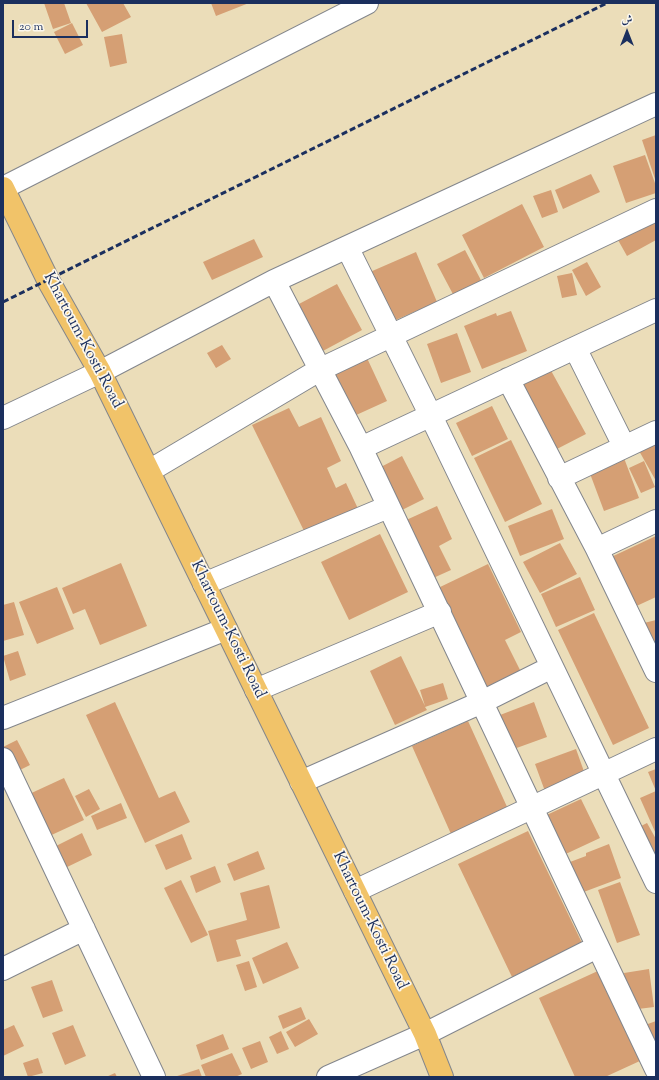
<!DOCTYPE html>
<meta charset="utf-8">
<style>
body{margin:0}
#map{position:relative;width:659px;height:1080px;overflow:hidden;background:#ebddb9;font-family:"Sorts Mill Goudy",Amiri,serif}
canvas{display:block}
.frame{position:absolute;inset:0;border:4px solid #1b2f5e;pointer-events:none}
.north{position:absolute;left:607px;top:12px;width:40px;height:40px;-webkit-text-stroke:3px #fbf7ec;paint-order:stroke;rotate:0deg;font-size:11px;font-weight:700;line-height:16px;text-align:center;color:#1b2f5e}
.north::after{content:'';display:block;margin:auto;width:14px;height:18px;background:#1b2f5e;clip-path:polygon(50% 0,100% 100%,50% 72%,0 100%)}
.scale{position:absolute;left:12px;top:20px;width:76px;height:18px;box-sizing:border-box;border:2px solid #1b2f5e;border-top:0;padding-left:5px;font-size:12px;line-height:14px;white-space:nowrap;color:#1b2f5e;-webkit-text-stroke:3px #fbf7ec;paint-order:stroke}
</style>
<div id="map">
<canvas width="659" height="1080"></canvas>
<div class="frame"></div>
<div class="north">ش</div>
<div class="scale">20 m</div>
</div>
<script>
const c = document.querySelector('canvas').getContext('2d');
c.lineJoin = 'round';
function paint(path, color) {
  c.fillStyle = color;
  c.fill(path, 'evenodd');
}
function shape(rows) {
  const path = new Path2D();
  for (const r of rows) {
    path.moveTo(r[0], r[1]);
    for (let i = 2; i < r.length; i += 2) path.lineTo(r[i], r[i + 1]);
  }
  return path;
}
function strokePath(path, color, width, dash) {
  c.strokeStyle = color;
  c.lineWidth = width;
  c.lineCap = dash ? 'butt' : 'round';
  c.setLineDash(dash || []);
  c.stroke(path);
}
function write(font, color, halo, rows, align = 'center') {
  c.font = font + ' "Sorts Mill Goudy",serif';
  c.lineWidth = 3.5;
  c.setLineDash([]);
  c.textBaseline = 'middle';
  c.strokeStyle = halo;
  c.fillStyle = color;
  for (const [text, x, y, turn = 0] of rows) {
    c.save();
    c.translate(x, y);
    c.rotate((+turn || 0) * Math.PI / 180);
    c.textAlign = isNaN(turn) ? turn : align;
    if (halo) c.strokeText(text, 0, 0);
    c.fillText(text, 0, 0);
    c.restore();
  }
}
const building = shape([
 [44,3,64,3,71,23,53,29],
 [86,3,123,3,131,17,102,32],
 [211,3,249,3,216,16],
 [72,23,83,45,65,54,54,32],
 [122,34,127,63,110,67,104,37],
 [656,135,656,182,642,140],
 [645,155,656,186,656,193,626,203,613,166],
 [591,174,600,192,563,209,555,190],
 [551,190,558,212,542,218,533,196],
 [522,204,544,247,484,278,462,235],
 [656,218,656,240,627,256,618,240],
 [254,239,263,257,212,280,203,262],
 [465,250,483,284,455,298,437,264],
 [416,252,437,302,391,322,370,272],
 [587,262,601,287,586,296,572,270],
 [572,273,577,295,562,298,557,276],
 [337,284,362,330,321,352,297,305],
 [511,311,527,351,482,369,464,326,496,313,497,316],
 [457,333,471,372,441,383,427,344],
 [222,345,231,359,216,368,207,353],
 [367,358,387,401,343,421,323,379],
 [549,367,586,434,555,450,519,383],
 [492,406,508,439,472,456,456,423],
 [289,408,299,427,321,417,341,461,327,468,336,488,346,483,360,513,307,537,252,425],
 [656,439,656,481,638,449],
 [511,440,542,504,505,522,474,458],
 [402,456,424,499,398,512,377,469],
 [624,458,639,498,604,511,589,471],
 [644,461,655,487,641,493,629,468],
 [437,506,452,539,439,546,451,570,431,579,404,521],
 [552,509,564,539,520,556,508,526],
 [380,534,408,592,349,620,321,562],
 [656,536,656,597,630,609,607,559],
 [560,543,577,574,540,593,523,562],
 [121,563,147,626,100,645,85,609,73,614,62,588],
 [488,564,521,632,505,640,523,676,481,696,438,588],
 [580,577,595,610,556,627,541,594],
 [57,587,74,629,37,644,19,602],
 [14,602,24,635,3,641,3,605],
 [594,613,649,728,613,745,558,630],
 [656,620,656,650,644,623],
 [18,651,26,675,10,681,3,656],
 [401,656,425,706,420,690,443,683,448,699,425,707,427,710,395,725,370,671],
 [115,702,159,798,175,791,190,822,145,843,86,715],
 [534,702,547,737,500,754,487,720],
 [468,721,508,809,451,834,412,746],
 [17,740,30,765,16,772,3,747],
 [576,749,587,780,546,794,535,764],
 [656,769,656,834,640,798,656,791,648,772],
 [64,778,84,820,45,838,25,796],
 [89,789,100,809,86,817,75,796],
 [581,799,600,838,555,859,536,820],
 [121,803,127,818,97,830,91,816],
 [647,823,656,839,656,852,652,854,637,828],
 [528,831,582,943,512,977,458,864],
 [82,833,92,855,63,869,52,848],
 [182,834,192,859,166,870,155,845],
 [609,844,621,878,581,893,570,862,586,856,586,853],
 [258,851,265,869,234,881,227,864],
 [215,866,221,882,196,893,190,876],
 [181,880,208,935,191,943,164,888],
 [620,882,640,935,617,943,598,890],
 [269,885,280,928,236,940,241,956,217,962,208,931,247,920,240,893],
 [287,942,299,968,263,984,252,958],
 [249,961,257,987,245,991,236,965],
 [649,969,654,1007,630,1010,624,973],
 [600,970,642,1060,605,1077,575,1077,539,998],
 [52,980,63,1011,43,1018,31,987],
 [301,1007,306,1019,283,1029,278,1016],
 [309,1019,318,1034,295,1047,286,1032],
 [656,1021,656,1047,637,1028],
 [14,1025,24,1046,3,1056,3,1030],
 [73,1025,86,1056,65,1065,52,1033],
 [281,1031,289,1049,277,1054,269,1037],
 [223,1034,229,1049,201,1060,196,1045],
 [260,1041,268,1062,251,1069,242,1048],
 [232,1053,242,1074,235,1077,206,1077,201,1065],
 [38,1058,43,1073,28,1077,23,1063],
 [199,1069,202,1077,174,1077],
 [115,1073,117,1077,106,1077]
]);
const minor = shape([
 [3,188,367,3],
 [347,247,431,416,656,882],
 [274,281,361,448,656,1069],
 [575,348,624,446],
 [508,379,597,549,656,671],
 [3,418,100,372,274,281,656,104],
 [361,448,656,310],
 [149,471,321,369,656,210],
 [559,478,656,432],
 [597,549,656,521],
 [204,584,388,507],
 [256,690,440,612],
 [3,718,226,629],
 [3,759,154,1077],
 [301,782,482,702,552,667],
 [355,891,656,749],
 [3,969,84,929],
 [328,1077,425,1034,597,947]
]);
const highway = shape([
 [3,188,48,280,100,372,425,1034,442,1077]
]);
const rail = shape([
 [3,302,607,3]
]);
const streetNames = [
 ["Khartoum-Kosti Road",82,341,62],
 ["Khartoum-Kosti Road",227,630,64],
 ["Khartoum-Kosti Road",369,921,64]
];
paint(building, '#d59f74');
strokePath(minor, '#83868c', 24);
strokePath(highway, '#83868c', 24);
strokePath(minor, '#fff', 22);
strokePath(highway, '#f1c369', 22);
strokePath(rail, '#1b2f5e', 3, [6, 3]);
write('16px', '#1b2f5e', '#fbf7ec', streetNames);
</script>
